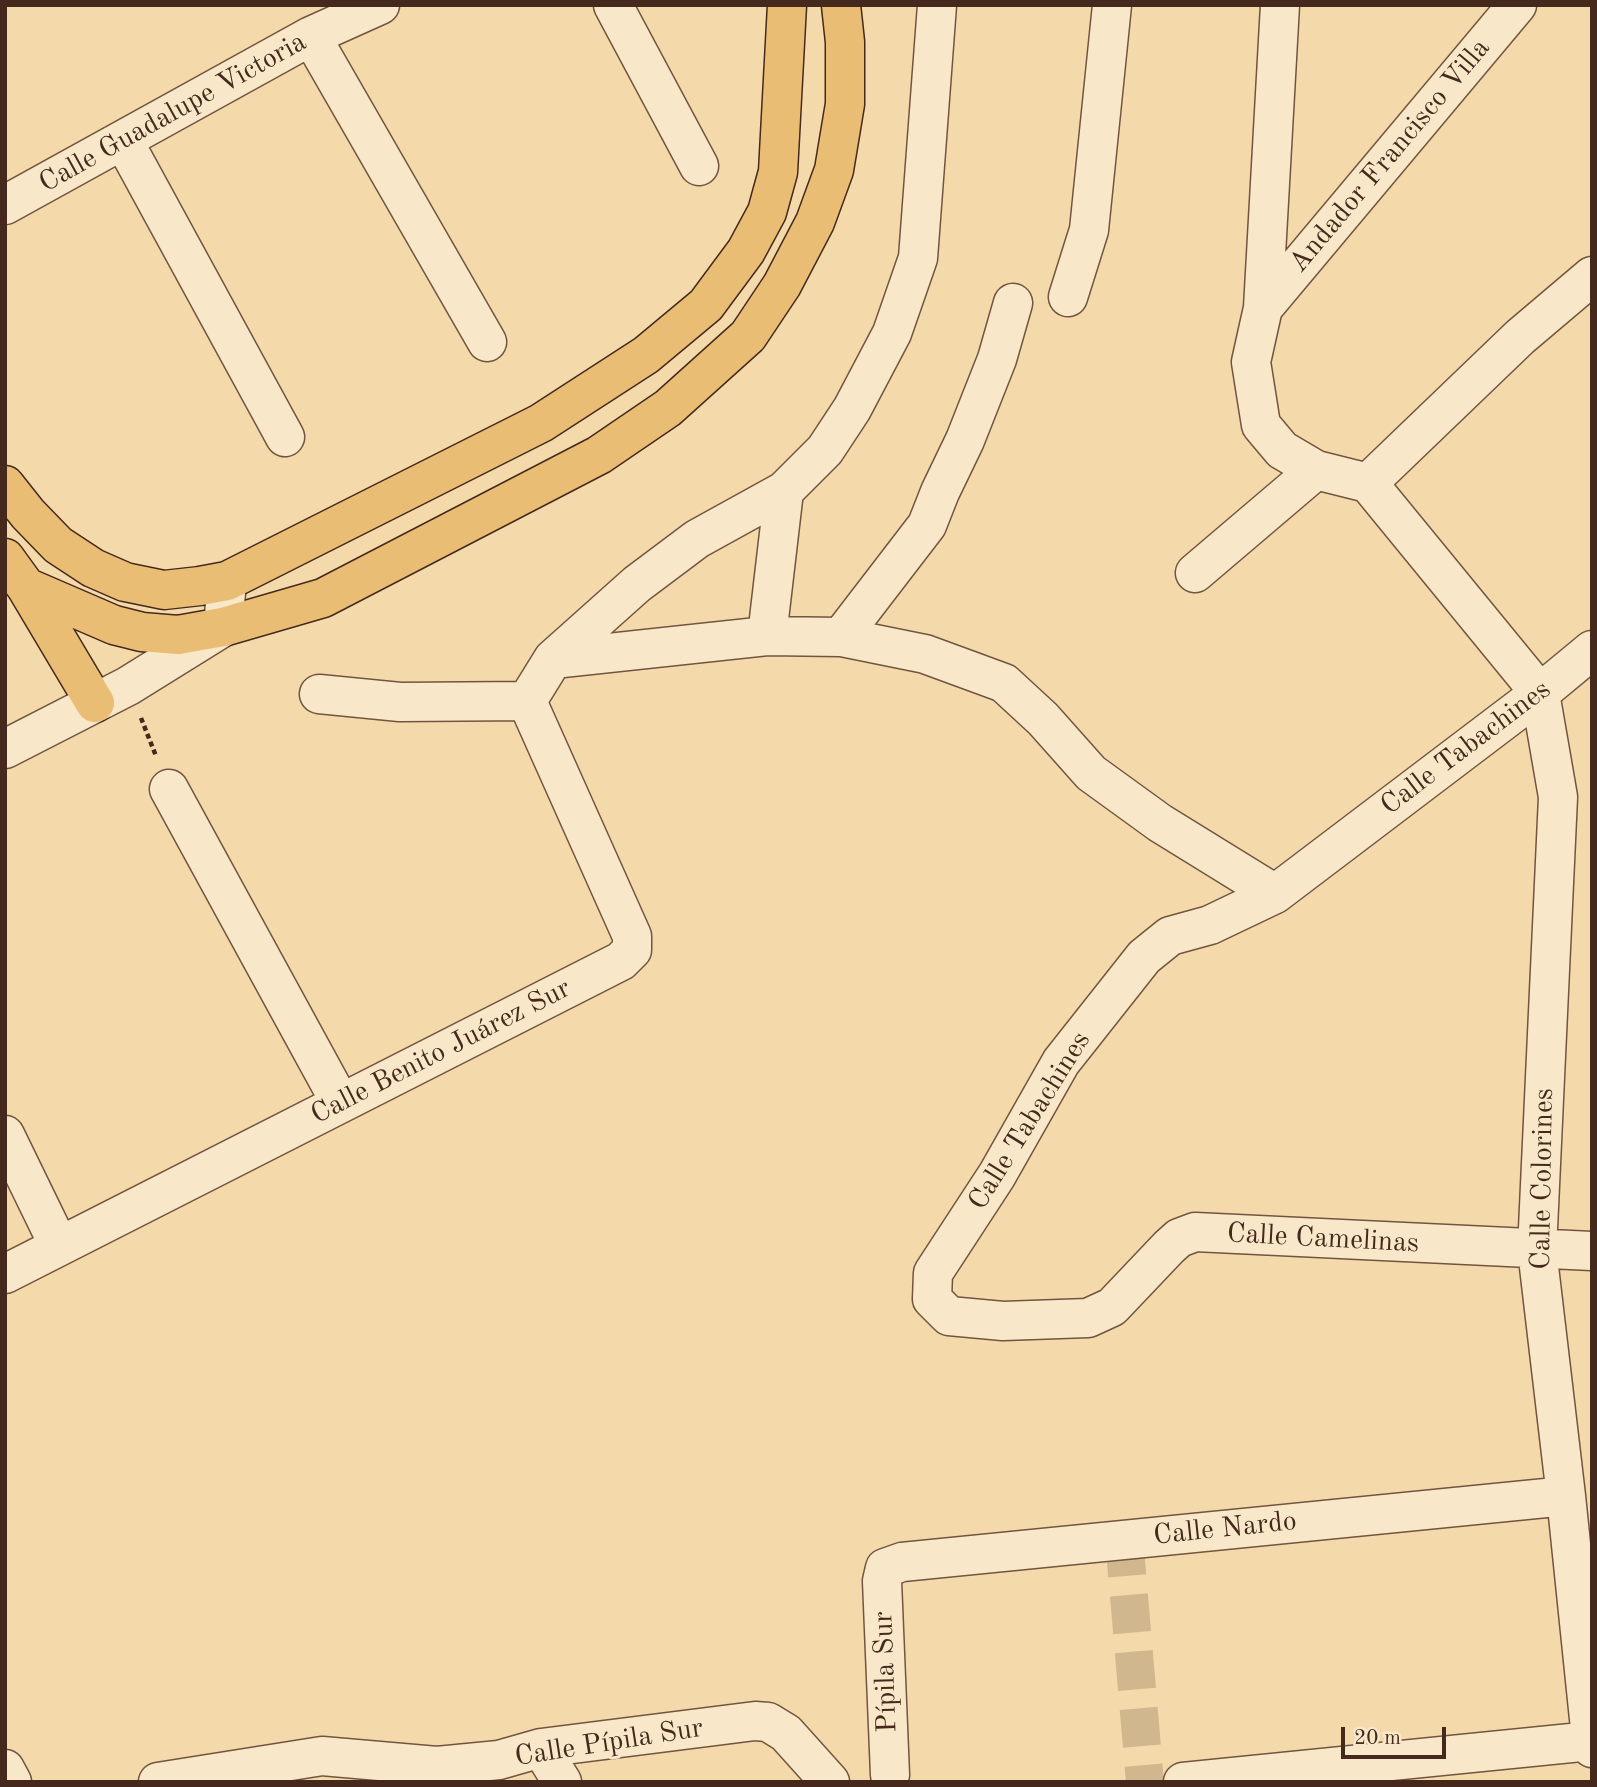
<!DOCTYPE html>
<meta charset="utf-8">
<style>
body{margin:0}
#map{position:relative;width:1597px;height:1787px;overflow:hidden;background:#f4daaa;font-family:"Old Standard TT",serif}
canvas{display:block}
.frame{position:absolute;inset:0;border:7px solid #45291d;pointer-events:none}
.scale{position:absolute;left:1341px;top:1727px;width:105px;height:32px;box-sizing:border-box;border:4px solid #45291d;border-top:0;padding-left:9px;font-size:21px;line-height:24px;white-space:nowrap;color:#45291d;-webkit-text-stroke:5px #f8e7c8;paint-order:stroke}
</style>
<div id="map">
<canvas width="1597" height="1787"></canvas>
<div class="frame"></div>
<div class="scale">20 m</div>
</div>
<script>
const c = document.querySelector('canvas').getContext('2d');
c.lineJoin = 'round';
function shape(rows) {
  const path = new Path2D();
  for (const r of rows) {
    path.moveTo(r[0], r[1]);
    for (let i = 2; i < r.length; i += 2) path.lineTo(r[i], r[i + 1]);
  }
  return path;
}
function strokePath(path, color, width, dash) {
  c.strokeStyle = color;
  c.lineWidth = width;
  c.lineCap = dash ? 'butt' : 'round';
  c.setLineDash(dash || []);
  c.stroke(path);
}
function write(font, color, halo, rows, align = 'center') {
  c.font = font + ' "Old Standard TT",serif';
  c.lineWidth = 6;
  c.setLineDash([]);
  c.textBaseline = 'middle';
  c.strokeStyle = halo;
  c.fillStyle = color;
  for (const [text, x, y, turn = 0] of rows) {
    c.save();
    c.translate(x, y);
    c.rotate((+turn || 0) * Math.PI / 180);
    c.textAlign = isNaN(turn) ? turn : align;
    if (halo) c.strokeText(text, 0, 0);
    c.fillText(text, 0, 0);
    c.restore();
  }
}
const streetTunnel = shape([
 [1124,1538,1145,1782]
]);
const path = shape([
 [141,718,156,756]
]);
const street = shape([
 [613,5,699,166],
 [1280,5,1263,308,1251,362,1261,425,1282,450,1316,470,1368,483,1540,693,1558,797,1537,1250,1566,1496,1592,1748],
 [311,36,487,342],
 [123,140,285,437],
 [5,205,311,36,380,5],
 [1068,297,1089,230,1112,5],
 [1263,308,1517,5],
 [1368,483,1520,337,1592,276],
 [1195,573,1316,470],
 [767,636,784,491],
 [841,637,927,525,940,492,965,440,997,359,1013,303],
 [1592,650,1540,693,1275,894,1210,925,1170,936,1144,957,1061,1062,997,1175,933,1273,932,1299,949,1316,1003,1321,1088,1318,1112,1307,1169,1247,1179,1238,1195,1232,1592,1251],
 [553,659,767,636,841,637,925,654,1004,683,1043,719,1091,773,1160,823,1275,894],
 [319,694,400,702,527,701],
 [527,701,553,659,637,584,697,539,784,491,825,450,852,409,892,333,918,258,937,5],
 [5,749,128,686,223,627,227,581],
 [169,789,340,1102],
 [5,1135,59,1246],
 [5,1274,621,961,632,950,632,936,527,701],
 [541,1748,562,1782],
 [5,1769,12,1782],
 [890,1775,882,1581,885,1568,902,1562,1566,1496],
 [158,1782,322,1756,437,1766,499,1760,541,1748,755,1721,768,1722,786,1733,830,1782],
 [1183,1782,1591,1741]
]);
const primary = shape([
 [5,485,28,514,58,545,93,568,125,582,164,590,200,586,227,581,541,423,646,355,706,305,746,251,767,212,778,172,787,5],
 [5,558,26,587,114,625,142,632,178,635,223,627,323,598,599,455,668,408,748,336,782,285,815,222,834,170,845,104,845,42,841,5],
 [26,587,95,703]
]);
const streetNames = [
 ["Calle Guadalupe Victoria",173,113,-29],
 ["Andador Francisco Villa",1390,156,-50],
 ["Calle Tabachines",1466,748,-37],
 ["Calle Benito Juárez Sur",441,1052,-27],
 ["Calle Tabachines",1030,1121,-58],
 ["Calle Colorines",1543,1179,-89],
 ["Calle Camelinas",1323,1239,3],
 ["Calle Nardo",1225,1529,-6],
 ["Pípila Sur",886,1672,-92],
 ["Calle Pípila Sur",609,1743,-9]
];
strokePath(streetTunnel, '#d1b78e', 38, [38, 19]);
strokePath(street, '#715540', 41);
strokePath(primary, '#45291d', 41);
strokePath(path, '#45291d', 4.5, [5, 3.5]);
strokePath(street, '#f8e7c8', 38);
strokePath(primary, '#eabd75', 38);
write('28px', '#45291d', '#f8e7c8', streetNames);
</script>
